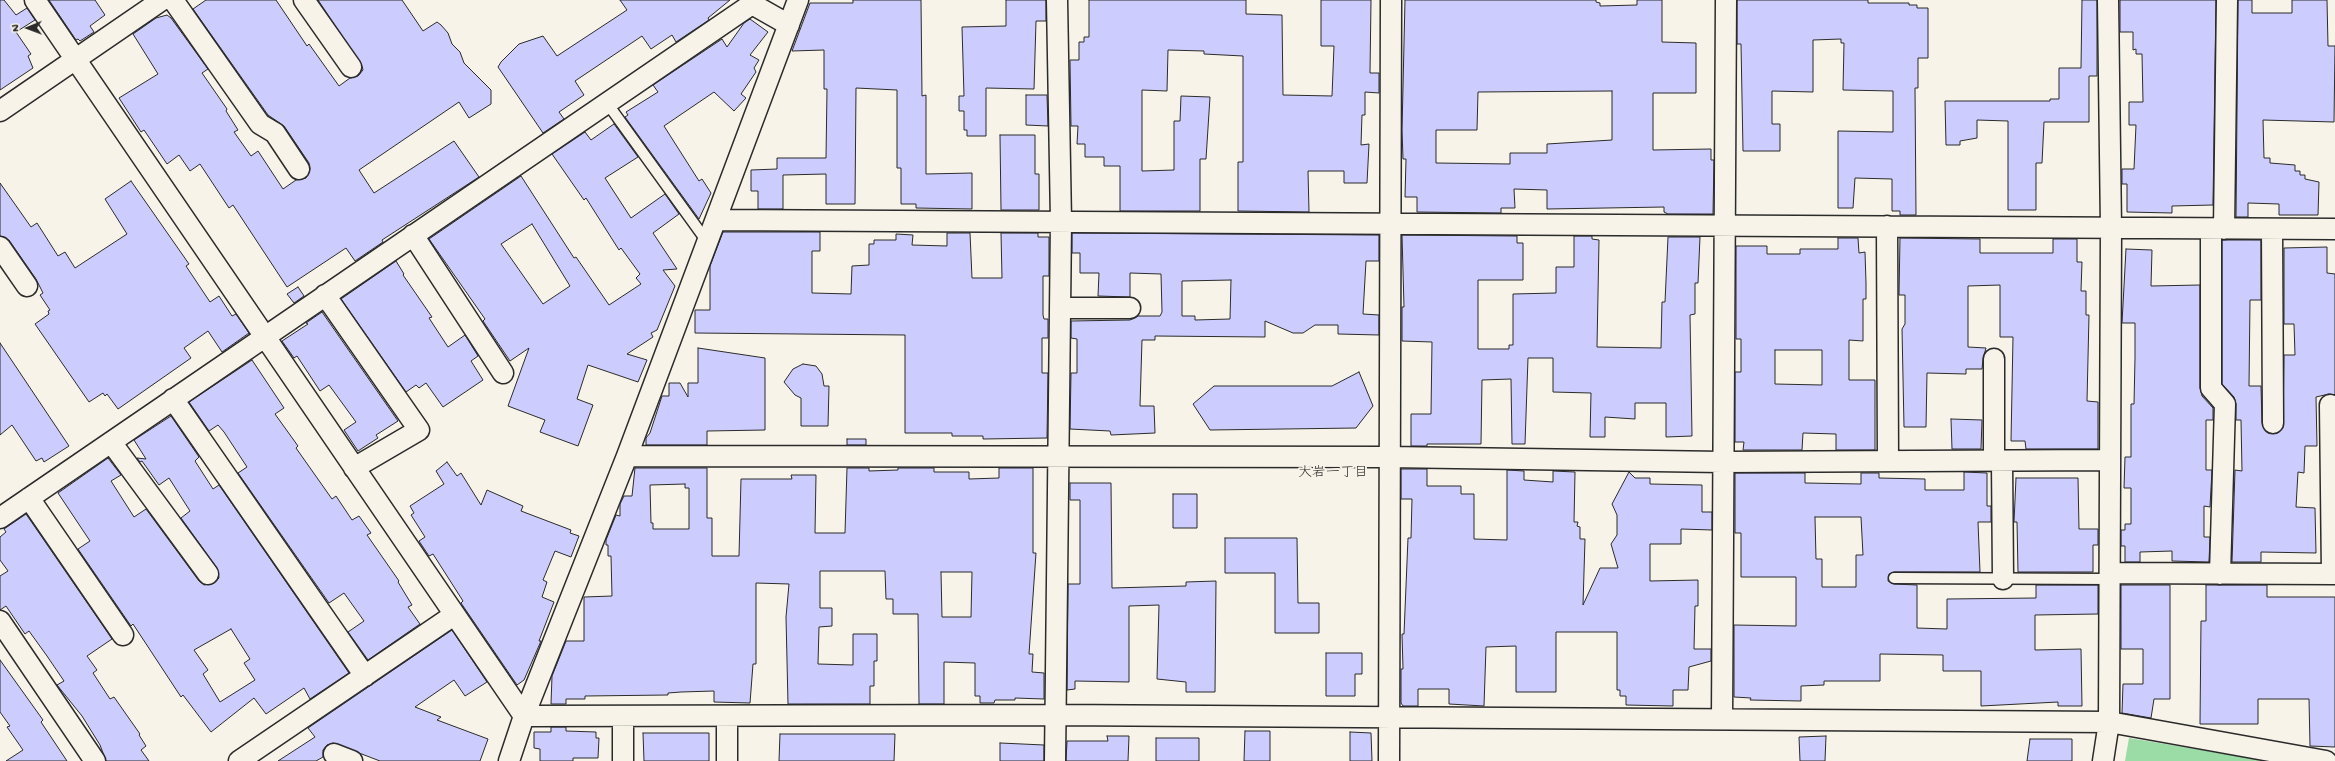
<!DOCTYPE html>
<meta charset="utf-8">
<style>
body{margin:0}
#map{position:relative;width:2335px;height:761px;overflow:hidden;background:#f7f3e8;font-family:"Gochi Hand",sans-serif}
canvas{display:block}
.north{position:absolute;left:8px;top:8px;width:40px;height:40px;-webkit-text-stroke:3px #f7f3e8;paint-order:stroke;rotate:269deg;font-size:11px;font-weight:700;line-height:16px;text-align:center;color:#2b2b2b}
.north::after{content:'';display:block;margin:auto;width:14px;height:18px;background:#2b2b2b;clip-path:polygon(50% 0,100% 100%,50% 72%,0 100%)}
</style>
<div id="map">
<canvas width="2335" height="761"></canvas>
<div class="north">N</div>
</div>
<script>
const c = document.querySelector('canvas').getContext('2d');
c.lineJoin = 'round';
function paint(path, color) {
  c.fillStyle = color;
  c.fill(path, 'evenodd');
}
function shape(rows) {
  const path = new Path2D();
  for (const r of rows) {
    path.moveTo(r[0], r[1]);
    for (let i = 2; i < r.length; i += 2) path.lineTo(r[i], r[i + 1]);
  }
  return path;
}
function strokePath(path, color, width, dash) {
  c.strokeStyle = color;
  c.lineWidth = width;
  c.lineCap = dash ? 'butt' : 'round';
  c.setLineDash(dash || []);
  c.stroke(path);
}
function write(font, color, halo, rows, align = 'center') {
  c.font = font + ' "Gochi Hand","Klee One",sans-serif';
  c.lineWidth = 4;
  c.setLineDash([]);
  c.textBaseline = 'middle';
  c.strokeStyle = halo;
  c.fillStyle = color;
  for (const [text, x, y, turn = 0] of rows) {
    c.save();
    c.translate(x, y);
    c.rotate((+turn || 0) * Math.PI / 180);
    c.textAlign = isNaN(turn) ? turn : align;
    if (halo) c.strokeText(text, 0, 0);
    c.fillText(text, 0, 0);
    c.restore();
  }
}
const green = shape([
 [2129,738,2267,761,2125,761]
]);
const building = shape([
 [0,0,4,0,16,15,27,8,35,20,16,32,31,54,28,56,33,68,0,90,0,0],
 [49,0,95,0,105,15,90,26,94,32,80,41,78,39,76,40,49,0],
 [206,0,276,0,307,46,309,44,339,86,350,78,358,76,363,70,362,66,318,0,402,0,423,31,437,22,441,25,448,33,452,44,460,52,464,63,491,90,491,104,469,118,459,102,359,170,374,193,454,141,479,177,382,240,383,242,355,261,346,248,287,287,233,205,229,208,200,164,190,171,179,155,167,164,144,130,141,132,119,98,158,74,133,34,156,18,167,15,171,18,208,69,202,73,227,109,226,111,238,130,234,132,251,156,258,151,283,189,296,180,306,178,310,169,309,163,284,126,268,115,193,9,206,0],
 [620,0,730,0,708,18,709,20,676,42,672,35,651,49,642,36,575,81,584,95,559,112,564,119,543,133,498,67,501,62,519,44,543,36,557,56,627,10,620,0],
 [853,0,921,0,922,96,926,95,926,174,972,173,972,209,916,208,916,204,901,204,901,168,897,168,897,90,856,88,855,204,826,204,826,174,783,175,783,209,758,209,758,191,751,191,751,170,777,169,777,158,826,158,827,89,824,89,824,50,792,51,810,3,853,3,853,0],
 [1006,0,1046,0,1046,21,1036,21,1034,89,986,88,986,136,967,136,967,130,964,130,964,111,959,111,959,96,964,96,962,27,1006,26,1006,0],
 [1089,0,1246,0,1246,14,1282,15,1283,95,1332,96,1334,46,1321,46,1321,0,1371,0,1370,73,1379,73,1379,93,1365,92,1365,115,1362,115,1361,145,1369,144,1367,183,1344,183,1344,171,1308,171,1309,212,1238,211,1238,162,1243,162,1243,56,1204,54,1204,51,1168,50,1167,91,1142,90,1142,171,1174,170,1174,121,1180,121,1181,96,1210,97,1206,159,1200,159,1200,211,1120,211,1120,166,1104,166,1104,157,1085,157,1085,144,1077,144,1078,126,1071,126,1070,60,1079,60,1079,42,1084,42,1084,37,1089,37,1089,0],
 [1405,0,1596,0,1596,2,1600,3,1600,6,1637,5,1637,0,1662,0,1662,42,1696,43,1696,93,1653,93,1653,150,1711,149,1711,160,1714,160,1713,214,1668,214,1664,212,1664,207,1547,209,1547,190,1514,189,1515,208,1501,208,1501,213,1417,212,1417,197,1405,197,1406,159,1403,159,1402,130,1405,0],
 [1612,91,1612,140,1547,144,1547,153,1510,153,1510,164,1436,163,1436,130,1477,130,1478,92,1612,91],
 [1737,0,1868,0,1868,3,1909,3,1909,5,1917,5,1917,8,1928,8,1928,58,1918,58,1918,88,1915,88,1916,215,1900,215,1900,211,1892,211,1892,179,1855,178,1853,208,1838,208,1838,131,1893,132,1893,91,1843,90,1844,43,1841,43,1841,39,1813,40,1813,92,1772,91,1772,124,1780,124,1780,151,1743,151,1741,44,1737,44,1737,0],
 [2082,0,2097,0,2097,76,2089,76,2089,122,2044,122,2042,163,2036,163,2036,210,2008,210,2008,121,1977,120,1977,138,1960,141,1960,145,1946,145,1945,101,2050,101,2050,99,2059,99,2059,68,2081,68,2082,0],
 [2120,0,2216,0,2213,205,2172,206,2172,213,2127,212,2127,184,2122,184,2122,169,2134,169,2136,125,2129,125,2129,102,2143,102,2142,54,2136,54,2136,49,2133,50,2133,32,2120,32,2120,0],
 [2238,0,2252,0,2252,13,2292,13,2292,0,2327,0,2328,46,2335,46,2334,122,2263,120,2264,158,2270,158,2270,163,2295,165,2295,171,2300,171,2300,175,2305,175,2305,179,2319,182,2318,215,2279,215,2279,204,2248,203,2248,217,2236,217,2238,0],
 [750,19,768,32,750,55,759,60,754,68,756,72,741,94,746,98,734,111,714,92,664,126,699,181,702,179,711,193,699,219,625,117,628,115,626,112,658,92,653,85,722,39,727,47,744,23,750,19],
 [1026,95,1047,95,1048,126,1026,125,1026,95],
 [614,124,638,157,605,178,631,218,665,194,679,214,653,233,677,269,663,270,675,286,657,330,651,333,653,337,627,354,647,360,638,382,588,365,577,399,593,405,578,446,540,432,545,420,508,406,529,348,510,361,483,321,485,319,429,239,521,176,574,258,576,257,609,305,641,284,636,278,640,274,621,248,619,250,586,198,584,200,552,154,585,132,591,140,614,124],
 [532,224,570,286,543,304,501,244,532,224],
 [1000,135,1035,135,1035,174,1039,174,1039,210,1001,210,1000,135],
 [131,181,189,264,186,266,210,302,219,296,232,316,236,314,249,333,222,352,208,331,184,348,191,358,118,409,107,394,105,396,103,393,89,402,35,324,49,314,48,311,50,310,40,295,43,293,36,279,9,240,0,236,0,183,31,227,37,223,58,256,65,252,75,268,127,234,105,199,131,181],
 [723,232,820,232,820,251,812,251,812,293,851,294,852,266,869,265,869,244,874,244,874,240,896,240,896,234,913,235,912,245,947,246,947,233,970,233,972,278,1002,278,1001,233,1038,233,1038,237,1049,237,1049,276,1043,276,1043,315,1044,319,1048,319,1048,338,1042,338,1042,373,1048,373,1047,438,983,439,983,436,952,436,952,433,905,433,905,335,695,333,695,310,710,310,710,266,723,232],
 [1072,233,1379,235,1379,261,1366,261,1363,314,1379,315,1379,335,1338,334,1338,325,1315,325,1303,333,1293,333,1265,321,1265,337,1155,336,1155,340,1142,340,1140,406,1154,406,1155,433,1111,435,1110,431,1070,429,1071,373,1077,373,1077,339,1071,338,1071,321,1130,320,1138,316,1160,316,1162,312,1161,274,1130,273,1130,297,1098,296,1099,273,1080,273,1080,253,1072,253,1072,233],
 [1231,280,1230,319,1195,320,1195,316,1182,316,1182,281,1231,280],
 [1402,235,1517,236,1517,243,1523,243,1523,280,1478,280,1478,349,1509,349,1509,345,1513,345,1513,294,1556,293,1556,267,1574,267,1574,236,1592,236,1592,239,1599,240,1597,347,1661,348,1662,302,1665,302,1668,237,1700,237,1698,283,1695,283,1695,314,1690,315,1692,436,1666,437,1666,403,1635,403,1635,419,1605,417,1605,437,1590,437,1591,393,1553,392,1553,358,1528,358,1525,444,1512,444,1511,379,1482,380,1481,444,1427,444,1427,446,1411,446,1411,414,1431,414,1432,342,1402,341,1402,307,1404,307,1402,235],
 [1838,238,1858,238,1859,253,1865,252,1866,283,1866,299,1863,299,1863,341,1849,340,1849,380,1875,380,1875,450,1836,450,1836,434,1803,433,1802,450,1743,450,1744,442,1735,442,1735,372,1741,372,1741,339,1736,339,1736,246,1767,246,1767,254,1800,254,1800,249,1838,249,1838,238],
 [1775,350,1822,350,1822,385,1775,384,1775,350],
 [1900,238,1980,239,1980,253,2053,253,2053,239,2077,239,2077,262,2082,262,2081,291,2086,291,2086,315,2089,315,2087,401,2098,402,2098,449,2026,449,2025,441,2011,441,2013,337,2000,337,2000,285,1968,286,1968,347,1986,348,1983,359,1982,369,1966,369,1966,374,1927,373,1926,427,1904,427,1902,329,1905,324,1905,295,1899,295,1900,238],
 [2222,240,2261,240,2261,300,2250,300,2249,386,2261,386,2262,423,2268,433,2278,433,2283,428,2284,355,2295,355,2294,324,2284,324,2284,248,2327,247,2327,273,2335,274,2335,395,2329,394,2316,397,2317,446,2305,446,2304,473,2298,472,2296,507,2315,508,2316,553,2261,552,2261,562,2232,562,2235,470,2242,471,2241,420,2236,420,2236,404,2234,397,2222,384,2222,240],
 [2126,249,2152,250,2151,286,2200,285,2200,388,2202,396,2213,408,2213,420,2206,420,2206,470,2212,470,2210,507,2204,506,2204,537,2210,537,2209,562,2172,561,2172,551,2140,552,2140,562,2125,562,2125,546,2121,546,2121,530,2125,530,2125,524,2131,524,2131,488,2124,488,2125,457,2131,457,2131,404,2134,404,2135,358,2135,323,2122,323,2126,249],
 [396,261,404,274,403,275,432,317,429,318,448,347,465,335,478,356,471,361,483,380,443,407,426,383,419,388,416,385,406,392,341,299,396,261],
 [298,287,304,296,294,303,287,294,298,287],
 [322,312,398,421,376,435,378,438,358,451,344,430,356,422,329,385,320,391,297,356,294,358,282,341,308,324,306,323,322,312],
 [0,343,69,446,44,462,42,458,36,461,12,425,0,435,0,343],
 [698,348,765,358,765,430,707,431,707,445,646,445,646,438,650,433,662,396,669,396,669,383,680,383,688,397,688,383,698,383,698,348],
 [252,360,284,408,275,414,298,446,296,448,332,499,336,496,352,520,359,516,371,533,367,535,399,581,398,582,412,605,408,607,420,624,368,660,348,632,364,621,344,593,329,603,238,473,247,467,224,432,218,425,209,431,189,402,252,360],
 [803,364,816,366,822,374,824,386,829,386,828,426,801,426,801,398,795,395,784,382,793,369,803,364],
 [1359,372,1373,406,1356,428,1210,430,1193,404,1214,386,1332,386,1359,372],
 [171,416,199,457,195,461,213,489,219,485,349,673,310,699,304,688,266,714,254,698,211,732,183,695,181,697,133,624,131,626,78,549,90,541,58,493,108,458,121,475,111,481,134,517,146,509,199,581,204,585,214,583,219,578,217,568,181,518,190,511,169,478,159,485,142,461,140,462,137,458,146,459,134,440,171,416],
 [231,629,250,659,244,663,255,680,220,702,203,674,208,670,194,650,231,629],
 [1951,419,1982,420,1981,449,1952,449,1951,419],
 [847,439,866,439,866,445,847,445,847,439],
 [447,462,457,476,461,473,481,505,487,490,523,506,521,511,571,530,570,533,579,536,571,557,555,551,543,580,547,582,542,597,554,602,539,641,541,641,524,680,517,685,461,603,463,601,433,554,429,556,419,541,425,537,411,515,414,513,410,506,444,484,436,471,447,462],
 [635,468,707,468,707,518,712,518,712,556,739,556,741,479,792,479,791,475,816,475,815,533,845,533,847,468,869,468,869,471,898,470,898,468,934,468,934,472,969,472,969,479,999,478,999,468,1033,468,1033,553,1036,553,1029,654,1033,654,1032,672,1044,673,1044,699,1015,698,1015,700,995,700,994,703,980,703,980,696,975,696,975,663,944,662,944,704,919,704,918,614,893,614,893,599,886,599,885,571,820,571,820,608,832,608,832,626,819,627,818,664,853,665,853,634,877,634,877,661,874,661,874,686,870,686,870,704,788,704,786,617,789,584,756,583,756,664,753,664,750,703,714,702,714,691,681,692,668,693,668,695,585,696,585,699,566,699,566,704,551,704,552,676,566,641,584,641,584,597,612,596,611,556,608,556,608,545,606,545,606,540,616,515,620,516,620,504,624,496,632,496,635,468],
 [685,484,685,488,689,488,689,529,653,529,653,523,651,523,650,485,685,484],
 [941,572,972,572,971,617,942,617,941,572],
 [1401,469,1427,469,1427,486,1461,486,1461,494,1474,494,1474,539,1507,540,1507,470,1524,471,1524,480,1553,482,1553,471,1575,472,1574,522,1578,522,1577,526,1580,527,1580,539,1585,539,1583,605,1600,568,1618,568,1611,544,1617,535,1617,515,1612,504,1629,472,1635,478,1650,478,1650,484,1702,485,1702,512,1712,512,1712,530,1681,529,1681,544,1650,544,1650,581,1698,580,1698,606,1695,606,1694,649,1711,649,1711,661,1689,667,1688,690,1673,690,1673,706,1626,705,1626,696,1620,696,1620,690,1617,690,1617,632,1556,632,1556,692,1516,692,1516,646,1486,647,1484,706,1449,704,1449,689,1418,689,1418,706,1403,706,1401,703,1401,669,1403,669,1402,634,1404,634,1408,538,1411,538,1412,499,1401,499,1401,469],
 [1964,472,1987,473,1987,506,1991,506,1991,522,1978,522,1980,572,1894,572,1889,574,1888,581,1894,584,1917,585,1917,628,1947,629,1947,599,2036,598,2036,585,2098,585,2098,614,2035,615,2035,650,2081,649,2082,706,2058,706,2058,702,1981,706,1981,671,1943,671,1943,655,1880,654,1880,681,1824,681,1824,685,1801,686,1801,701,1750,700,1751,698,1734,697,1734,625,1796,626,1796,577,1741,577,1741,533,1735,533,1735,473,1805,473,1805,483,1861,484,1861,473,1879,473,1879,478,1925,479,1925,490,1964,490,1964,472],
 [1815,517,1861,517,1863,555,1856,555,1856,587,1822,587,1822,559,1816,559,1815,517],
 [2016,478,2078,478,2079,529,2098,529,2098,545,2093,545,2093,572,2018,572,2017,522,2014,522,2016,478],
 [1070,483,1111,483,1112,588,1186,586,1186,582,1216,581,1215,692,1186,692,1186,682,1157,679,1159,605,1129,606,1129,682,1075,681,1075,689,1067,690,1068,584,1080,584,1080,500,1070,500,1070,483],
 [1173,494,1197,494,1197,528,1173,528,1173,494],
 [26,514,112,639,87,656,97,670,93,673,110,699,114,697,140,734,139,735,146,746,141,750,149,761,106,761,100,745,82,716,57,685,64,681,47,656,29,631,25,634,6,606,0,610,0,576,8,571,0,560,0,537,6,532,4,529,26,514],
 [1225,538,1297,538,1298,603,1319,603,1319,633,1275,633,1275,573,1225,573,1225,538],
 [2121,585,2170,585,2170,699,2154,699,2151,718,2122,713,2123,684,2143,684,2143,649,2121,649,2121,585],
 [2206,585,2267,585,2267,597,2335,597,2335,747,2310,746,2309,699,2258,699,2258,724,2200,724,2201,621,2206,621,2206,585],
 [452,630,487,682,465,696,454,680,415,707,441,717,437,720,488,739,480,761,380,761,333,743,327,745,323,750,323,757,316,761,278,761,315,737,308,728,452,630],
 [1326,653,1362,653,1362,674,1355,674,1355,696,1326,696,1326,653],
 [0,660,43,720,41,722,67,761,6,761,23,750,7,727,10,726,0,712,0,660],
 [551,727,566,727,566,731,596,732,596,738,599,738,598,758,573,758,573,761,540,761,540,749,534,748,534,732,551,732,551,727],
 [1245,731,1270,731,1270,761,1244,761,1245,731],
 [1350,732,1371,733,1372,761,1350,761,1350,732],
 [643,733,709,733,709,761,644,761,643,733],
 [780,734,895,734,894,761,779,761,780,734],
 [1107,736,1129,736,1128,761,1066,761,1067,741,1108,741,1107,736],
 [1826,736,1825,761,1800,761,1799,737,1826,736],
 [1156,738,1199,738,1199,761,1156,761,1156,738],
 [2030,739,2072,739,2072,761,2027,761,2030,739],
 [1000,743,1044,745,1044,761,1000,761,1000,743]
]);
const service = shape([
 [607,103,708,243],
 [1894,578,2110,579]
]);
const minor = shape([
 [35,0,524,716,1056,715,2109,722,2326,761],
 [173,0,260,124,275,133,299,169],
 [304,0,351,67],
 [752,4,789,25],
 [0,111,162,0],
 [717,220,2335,229],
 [1887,226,1888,461],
 [2211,229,2211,388,2225,404,2220,574],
 [2224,229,2227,0],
 [2272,229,2273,423],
 [413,235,503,373],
 [0,247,27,286],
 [325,295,419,430,354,468],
 [1060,308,1130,308],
 [173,399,365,676],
 [2330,405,2332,574],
 [111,442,208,574],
 [627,456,1389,457,1722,462,2109,460],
 [1994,461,1994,359],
 [2002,461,2003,579],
 [29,498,123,635],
 [0,518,752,4,752,0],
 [2110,573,2335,574],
 [0,621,95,761],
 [1722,719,1726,0],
 [334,754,352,761],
 [239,761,454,615],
 [509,761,524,716,627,456,798,0],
 [623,761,623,716],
 [727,761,727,716],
 [1055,761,1061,221,1057,0],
 [1389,761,1391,0],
 [2103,761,2109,722,2111,229,2108,0]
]);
const neighbourhoodNames = [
 ["大岩一丁目",1333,474]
];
paint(green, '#9adba6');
paint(building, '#cdccff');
strokePath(building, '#2b2b2b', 1);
strokePath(service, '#2b2b2b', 13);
strokePath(minor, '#2b2b2b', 23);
strokePath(service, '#f7f3e8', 10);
strokePath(minor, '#f7f3e8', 20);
write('14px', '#2b2b2b', '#f7f3e8', neighbourhoodNames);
</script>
